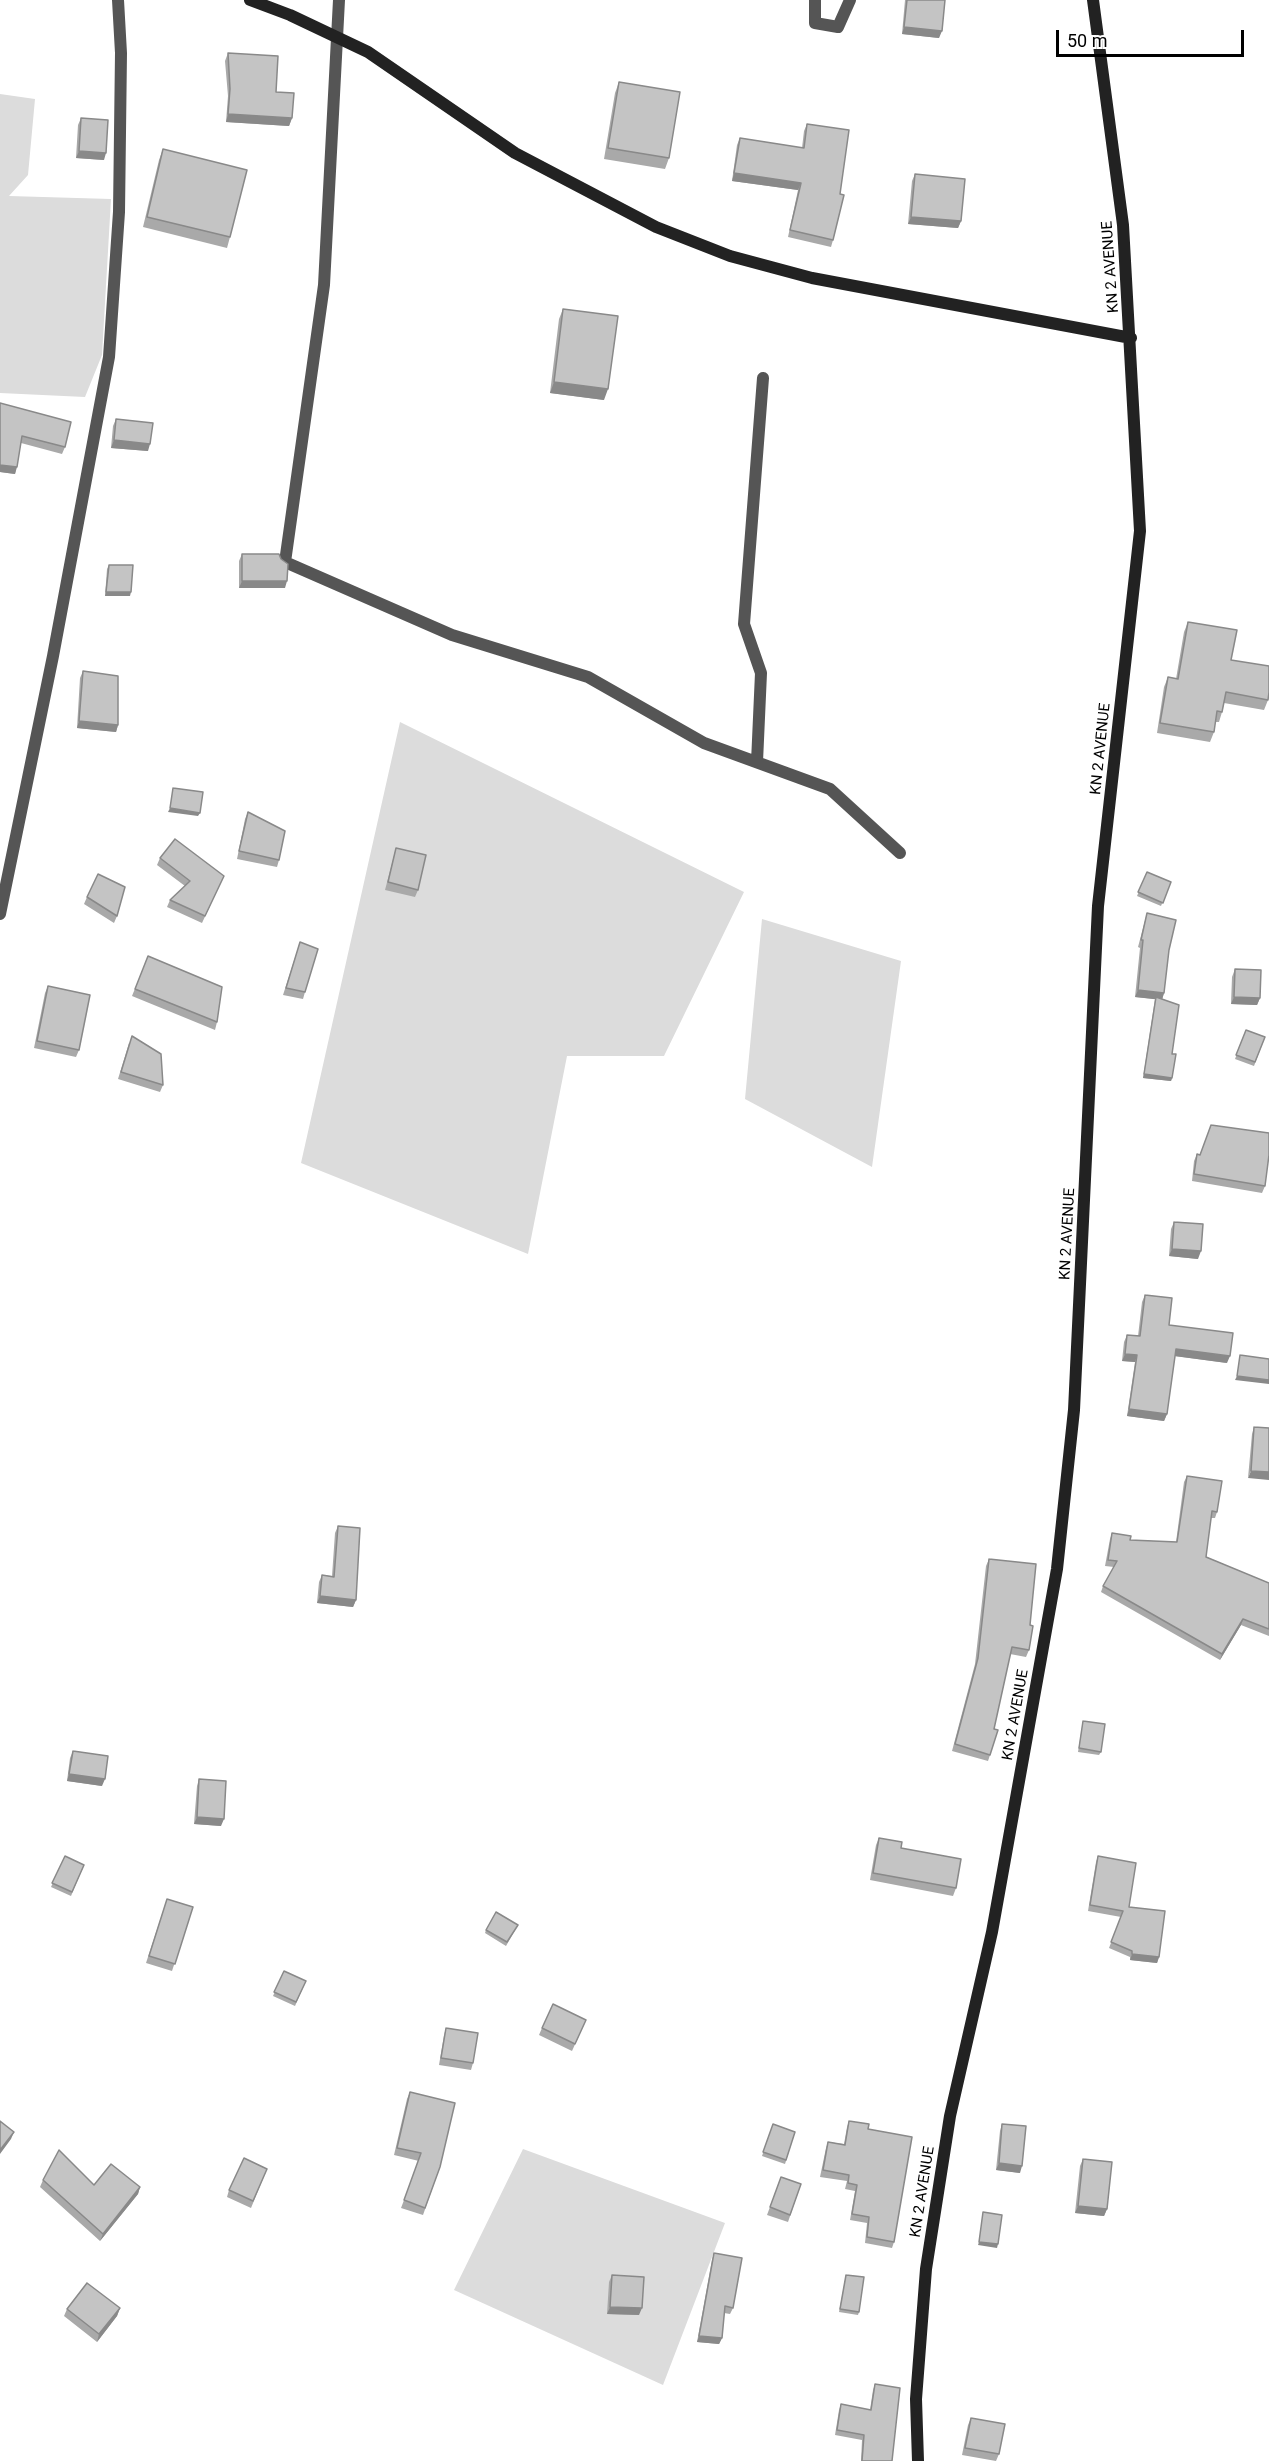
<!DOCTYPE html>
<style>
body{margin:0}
#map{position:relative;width:1269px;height:2461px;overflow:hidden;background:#fff;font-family:Roboto,sans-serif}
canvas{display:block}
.scale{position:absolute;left:1056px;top:30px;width:188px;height:27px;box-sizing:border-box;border:3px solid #000;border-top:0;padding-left:8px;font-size:18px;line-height:21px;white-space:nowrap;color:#000;-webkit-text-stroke:4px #fff;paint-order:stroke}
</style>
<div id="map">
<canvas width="1269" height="2461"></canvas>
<div class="scale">50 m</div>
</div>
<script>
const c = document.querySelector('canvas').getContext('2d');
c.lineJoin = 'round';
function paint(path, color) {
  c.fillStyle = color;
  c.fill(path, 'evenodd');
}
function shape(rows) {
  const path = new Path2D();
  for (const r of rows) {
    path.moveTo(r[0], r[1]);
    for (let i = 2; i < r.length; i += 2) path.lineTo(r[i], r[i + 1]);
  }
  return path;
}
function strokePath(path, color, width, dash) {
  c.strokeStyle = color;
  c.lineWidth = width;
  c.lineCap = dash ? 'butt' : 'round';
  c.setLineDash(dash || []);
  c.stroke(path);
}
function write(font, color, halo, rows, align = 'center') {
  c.font = font + ' Roboto,sans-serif';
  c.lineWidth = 4.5;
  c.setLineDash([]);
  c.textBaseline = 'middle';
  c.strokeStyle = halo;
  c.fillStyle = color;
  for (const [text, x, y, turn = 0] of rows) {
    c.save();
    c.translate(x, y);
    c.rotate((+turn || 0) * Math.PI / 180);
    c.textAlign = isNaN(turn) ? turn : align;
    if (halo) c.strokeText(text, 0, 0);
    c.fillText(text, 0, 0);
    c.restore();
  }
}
const green = shape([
 [0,94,35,99,28,175,9,196,111,199,102,355,85,397,0,393],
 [400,722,744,892,664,1056,567,1056,528,1254,301,1163],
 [762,919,901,961,872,1167,745,1099],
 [523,2149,725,2223,663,2385,454,2290]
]);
const street = shape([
 [339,0,324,285,285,562,452,635,588,677,704,743,830,789,900,853],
 [815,0,815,23,838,27,850,0],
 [757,762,761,673,744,624,763,378],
 [0,914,53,656,109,357,119,212,121,53,118,0]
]);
const secondary = shape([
 [250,0,290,15,368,52,515,153,656,227,730,256,812,278,1131,338],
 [918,2461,916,2399,926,2269,950,2116,992,1932,1057,1569,1074,1410,1098,906,1140,531,1123,225,1093,0]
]);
const wall = shape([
 [905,0,945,0,939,38,902,34],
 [228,53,276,92,292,118,289,126,226,122,228,96,225,61],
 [619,82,669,158,665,169,604,159,615,93],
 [81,118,104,160,76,158,78,125],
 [807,124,833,240,831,247,788,237,798,190,732,181,737,145,740,138,802,148,804,131],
 [163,149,230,237,227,248,143,227,159,160],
 [915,174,961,221,958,228,908,224,912,181],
 [563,309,604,400,550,393,559,319],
 [0,403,65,447,62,454,21,443,15,474,0,472],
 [116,419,148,451,111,448,113,426],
 [242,554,285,588,239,588,239,561],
 [109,565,130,596,105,596,107,569],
 [1188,622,1231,660,1268,700,1264,710,1224,703,1222,712,1219,722,1215,722,1214,732,1210,742,1157,733,1164,687,1168,677,1176,679,1184,632],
 [83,671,118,725,116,732,77,728,80,678],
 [248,812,279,860,277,867,237,859,245,819],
 [396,848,418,890,415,897,385,890],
 [160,858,224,876,202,923,167,907,170,900,185,886,157,865],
 [1147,872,1171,882,1161,906,1137,896],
 [87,897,117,916,114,923,84,904],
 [1147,913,1169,950,1164,993,1162,999,1172,1054,1172,1078,1171,1081,1143,1078,1155,999,1135,997,1140,948,1138,947],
 [300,942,305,992,303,999,283,995],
 [148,956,217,1022,215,1030,132,996],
 [1235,969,1260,998,1257,1005,1231,1004,1232,977],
 [48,986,79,1050,76,1057,34,1048,45,993],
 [1246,1030,1265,1037,1254,1066,1235,1059],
 [129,1043,163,1085,160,1092,118,1079],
 [1197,1154,1265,1186,1262,1193,1192,1181,1194,1161],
 [1174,1222,1198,1259,1169,1256,1171,1229],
 [1145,1295,1169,1325,1227,1363,1175,1356,1167,1414,1164,1421,1127,1416,1135,1362,1122,1361,1124,1342,1127,1335,1138,1336,1142,1302],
 [1254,1427,1269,1428,1248,1478,1252,1434],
 [1187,1476,1217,1512,1215,1518,1211,1518,1206,1557,1269,1583,1269,1636,1241,1625,1220,1660,1101,1592,1103,1586,1114,1567,1105,1566,1110,1539,1112,1533,1130,1540,1176,1542,1184,1482],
 [338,1526,356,1600,353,1607,317,1603,319,1582,322,1575,332,1576,335,1533],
 [989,1559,1029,1650,1026,1657,1010,1654,994,1729,990,1755,988,1761,952,1751,975,1664,986,1566],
 [1083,1721,1101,1752,1099,1755,1078,1752],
 [73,1751,102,1786,67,1781,70,1758],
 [199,1779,221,1826,194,1824,197,1786],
 [879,1838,901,1848,956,1888,953,1896,870,1880,876,1845],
 [65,1856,84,1865,71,1896,51,1887],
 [1098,1856,1159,1957,1157,1963,1130,1960,1130,1957,1109,1948,1121,1917,1088,1911,1096,1862],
 [167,1899,193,1907,172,1971,146,1963],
 [518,1925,506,1946,485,1933,486,1930],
 [284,1971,306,1981,295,2006,273,1996],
 [586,2020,572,2051,539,2035,542,2028],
 [446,2028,473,2063,471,2070,439,2065,444,2035],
 [410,2092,440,2167,423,2215,401,2208,419,2161,394,2155,407,2099],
 [849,2121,868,2129,894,2242,892,2248,865,2243,867,2223,850,2220,855,2191,845,2189,847,2181,820,2177,826,2148,828,2142,844,2144,847,2127],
 [773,2124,795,2132,785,2164,762,2156],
 [1002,2124,1020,2173,996,2170,1000,2131],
 [1083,2159,1107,2209,1104,2216,1075,2213,1080,2166],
 [267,2169,251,2208,227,2197,229,2190],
 [781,2177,801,2184,788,2222,767,2215],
 [43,2180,94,2185,140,2187,138,2194,100,2241,40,2187],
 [714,2253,733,2308,730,2314,724,2313,722,2338,719,2344,697,2342,712,2260],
 [612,2275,639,2315,607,2314,609,2282],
 [846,2275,859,2312,858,2315,839,2312],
 [120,2308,117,2316,97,2342,64,2316,67,2309],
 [875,2384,892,2461,861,2461,862,2440,835,2435,839,2410,841,2404,870,2410,873,2390],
 [971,2418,999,2454,996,2461,962,2455,968,2425]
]);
const shadedWall = shape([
 [904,27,942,31,939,38,902,34],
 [228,114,292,118,289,126,226,122],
 [79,151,106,153,104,160,76,158],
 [734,173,801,183,798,190,732,181],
 [911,217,961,221,958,228,908,224],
 [554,382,608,389,604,400,550,393],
 [114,440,150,444,148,451,111,448],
 [0,465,17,467,15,474,0,472],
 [242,581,287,581,285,588,239,588],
 [106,592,131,592,130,596,105,596],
 [79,721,118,725,116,732,77,728],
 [170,808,200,813,198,816,168,812],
 [1138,990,1164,993,1162,1000,1135,997],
 [1234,997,1260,998,1257,1005,1231,1004],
 [1144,1074,1172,1078,1171,1081,1143,1078],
 [1172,1249,1201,1251,1198,1259,1169,1256],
 [1176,1349,1230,1356,1227,1363,1174,1356],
 [1125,1354,1137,1355,1135,1362,1122,1361],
 [1237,1376,1269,1380,1269,1384,1235,1380],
 [1129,1409,1167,1414,1164,1421,1127,1416],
 [1251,1471,1269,1472,1269,1480,1248,1478],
 [320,1596,356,1600,353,1607,317,1603],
 [1243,1619,1241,1625,1220,1660,1222,1654],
 [69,1774,105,1779,102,1786,67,1781],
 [197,1817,224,1819,221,1826,194,1824],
 [1132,1954,1159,1957,1157,1963,1130,1960],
 [14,2132,11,2139,0,2154,0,2150],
 [999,2163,1022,2166,1020,2173,996,2170],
 [140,2187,138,2194,100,2241,103,2234],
 [1078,2206,1107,2209,1104,2216,1075,2213],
 [979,2242,998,2244,997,2248,978,2245],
 [610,2307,642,2308,639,2315,607,2314],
 [120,2308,117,2316,97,2342,99,2334],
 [699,2336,722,2338,719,2344,697,2342]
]);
const building = shape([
 [907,0,945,0,942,31,904,27,907,0],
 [228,53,278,56,276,92,294,93,292,118,228,114,230,89,228,53],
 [619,82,680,92,669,158,608,148,619,82],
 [81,118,108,120,106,153,79,151,81,118],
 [807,124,849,130,840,194,844,195,833,240,790,230,801,183,734,173,740,138,804,148,807,124],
 [163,149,247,170,230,237,147,217,163,149],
 [915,174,965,179,961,221,911,217,915,174],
 [563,309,618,316,608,389,554,382,563,309],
 [0,403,71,422,65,447,22,436,17,467,0,465,0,403],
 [116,419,153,423,150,444,114,440,116,419],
 [242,554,279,554,281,559,288,564,287,581,242,581,242,554],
 [109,565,133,565,131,592,106,592,109,565],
 [1188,622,1237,630,1231,660,1269,666,1269,692,1268,700,1226,692,1222,712,1217,711,1214,732,1160,723,1168,677,1178,679,1188,622],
 [83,671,118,676,118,725,79,721,83,671],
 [173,788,203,792,200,813,170,808,173,788],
 [248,812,285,831,279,860,239,851,248,812],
 [175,839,224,876,205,916,170,900,190,881,160,858,175,839],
 [396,848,426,855,418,890,388,882,396,848],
 [1147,872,1171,882,1163,903,1138,892,1147,872],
 [98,874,125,887,117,916,87,897,98,874],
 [1147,913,1176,920,1169,950,1164,993,1138,990,1143,940,1141,940,1147,913],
 [300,942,318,949,305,992,286,988,300,942],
 [148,956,222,987,217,1022,135,989,148,956],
 [1235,969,1261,970,1260,998,1234,997,1235,969],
 [48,986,90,995,79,1050,37,1041,48,986],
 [1156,997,1179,1005,1172,1054,1176,1054,1172,1078,1144,1074,1156,997],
 [1246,1030,1265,1037,1255,1062,1236,1055,1246,1030],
 [132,1036,161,1054,163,1085,121,1072,132,1036],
 [1211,1125,1269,1133,1269,1155,1265,1186,1194,1174,1197,1154,1200,1155,1211,1125],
 [1174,1222,1203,1224,1201,1251,1172,1249,1174,1222],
 [1145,1295,1172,1298,1169,1325,1233,1333,1230,1356,1176,1349,1167,1414,1129,1409,1137,1355,1125,1354,1127,1335,1140,1336,1145,1295],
 [1240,1355,1269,1359,1269,1380,1237,1376,1240,1355],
 [1254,1427,1269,1428,1269,1472,1251,1471,1254,1427],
 [1187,1476,1222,1481,1217,1512,1212,1511,1206,1557,1269,1583,1269,1629,1243,1619,1222,1654,1103,1586,1117,1561,1108,1560,1112,1533,1131,1536,1130,1540,1177,1542,1187,1476],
 [338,1526,360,1528,356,1600,320,1596,322,1575,334,1577,338,1526],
 [989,1559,1036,1564,1030,1625,1033,1626,1029,1650,1012,1647,994,1729,998,1730,990,1755,955,1744,978,1658,989,1559],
 [1083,1721,1105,1724,1101,1752,1079,1748,1083,1721],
 [73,1751,108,1756,105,1779,69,1774,73,1751],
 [199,1779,226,1781,224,1819,197,1817,199,1779],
 [879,1838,902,1842,901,1848,961,1859,956,1888,873,1873,879,1838],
 [65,1856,84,1865,72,1892,52,1883,65,1856],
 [1098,1856,1136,1863,1129,1907,1165,1911,1159,1957,1132,1954,1132,1951,1111,1942,1123,1911,1090,1905,1098,1856],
 [167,1899,193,1907,175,1964,149,1956,167,1899],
 [496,1912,518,1925,507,1942,486,1930,496,1912],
 [284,1971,306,1981,296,2002,274,1992,284,1971],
 [553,2004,586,2020,575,2044,542,2028,553,2004],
 [446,2028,478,2033,473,2063,441,2058,446,2028],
 [410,2092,455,2103,440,2167,425,2208,404,2200,421,2153,397,2148,410,2092],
 [0,2121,14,2132,0,2150,0,2121],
 [849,2121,869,2124,868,2129,912,2137,894,2242,867,2237,869,2217,852,2214,857,2185,848,2183,849,2175,823,2170,828,2142,845,2145,849,2121],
 [773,2124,795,2132,786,2160,763,2152,773,2124],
 [1002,2124,1026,2126,1022,2166,999,2163,1002,2124],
 [59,2150,94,2185,111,2164,140,2187,103,2234,43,2180,59,2150],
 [244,2158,267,2169,253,2201,229,2190,244,2158],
 [1083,2159,1112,2162,1107,2209,1078,2206,1083,2159],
 [781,2177,801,2184,790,2215,770,2207,781,2177],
 [983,2212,1002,2215,998,2244,979,2242,983,2212],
 [714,2253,742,2258,733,2308,725,2306,722,2338,699,2336,714,2253],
 [612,2275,644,2277,642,2308,610,2307,612,2275],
 [846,2275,864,2277,859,2312,840,2309,846,2275],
 [87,2283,120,2308,99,2334,67,2309,87,2283],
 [875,2384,900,2388,892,2461,862,2461,864,2435,837,2430,841,2404,871,2410,875,2384],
 [971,2418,1005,2424,999,2454,965,2448,971,2418]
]);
const streetNames = [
 ["KN 2 AVENUE",1111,267,-94],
 ["KN 2 AVENUE",1101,749,-84],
 ["KN 2 AVENUE",1068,1234,-87],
 ["KN 2 AVENUE",1016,1715,-80],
 ["KN 2 AVENUE",923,2192,-81]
];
paint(green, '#dcdcdc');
strokePath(street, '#555', 12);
strokePath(secondary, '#222', 12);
paint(wall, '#a9a9a9');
paint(shadedWall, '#898989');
paint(building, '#c4c4c4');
strokePath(building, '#898989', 1.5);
write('15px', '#000', '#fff', streetNames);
</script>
